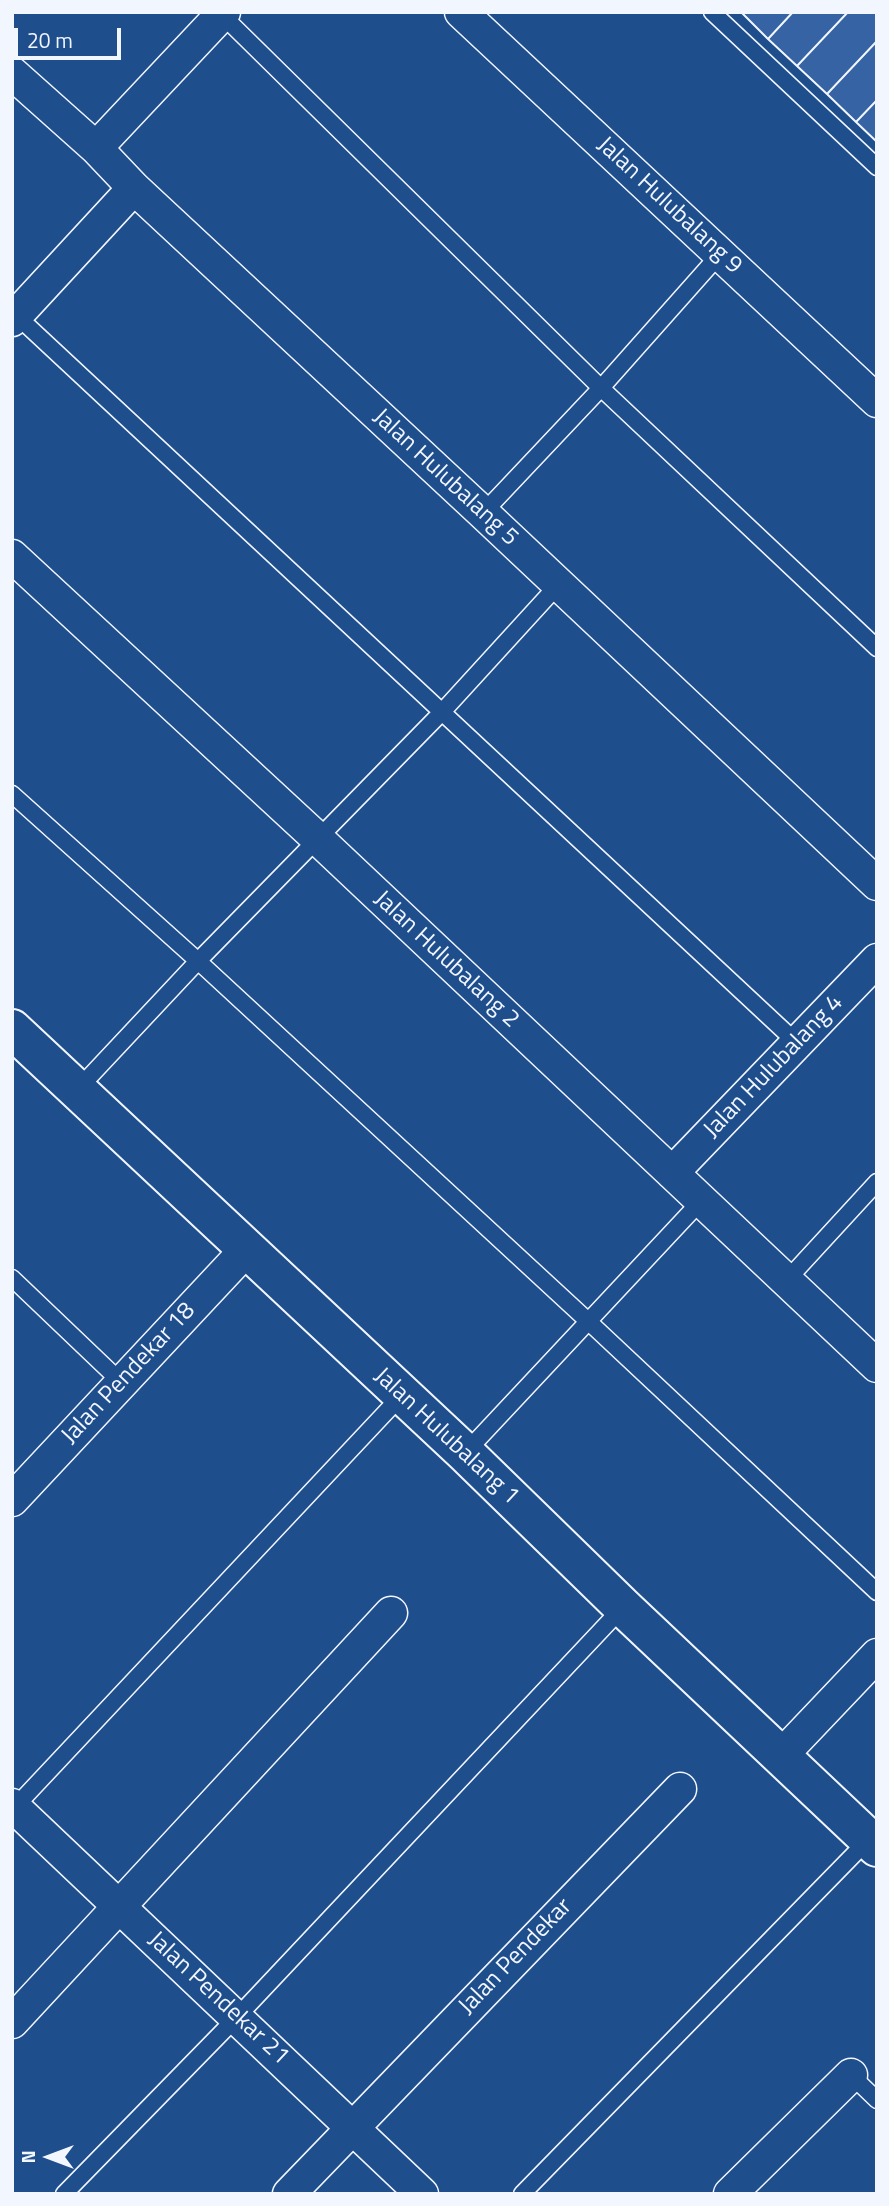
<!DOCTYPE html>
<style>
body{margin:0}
#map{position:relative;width:889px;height:2206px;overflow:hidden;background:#1f4e8c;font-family:"Titillium Web",sans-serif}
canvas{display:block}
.frame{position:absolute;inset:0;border:14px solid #f2f6ff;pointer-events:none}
.north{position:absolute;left:14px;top:2122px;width:70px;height:70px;-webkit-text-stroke:5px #1f4e8c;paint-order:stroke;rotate:270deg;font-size:19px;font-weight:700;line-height:28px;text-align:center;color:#f2f6ff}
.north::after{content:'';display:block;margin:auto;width:24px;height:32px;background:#f2f6ff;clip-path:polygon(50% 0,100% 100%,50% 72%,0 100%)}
.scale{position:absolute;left:14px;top:28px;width:107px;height:32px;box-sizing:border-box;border:4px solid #f2f6ff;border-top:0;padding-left:9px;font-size:21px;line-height:24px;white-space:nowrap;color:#f2f6ff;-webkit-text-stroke:5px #1f4e8c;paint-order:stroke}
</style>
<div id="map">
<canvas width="889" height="2206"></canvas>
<div class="frame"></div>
<div class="north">N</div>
<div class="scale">20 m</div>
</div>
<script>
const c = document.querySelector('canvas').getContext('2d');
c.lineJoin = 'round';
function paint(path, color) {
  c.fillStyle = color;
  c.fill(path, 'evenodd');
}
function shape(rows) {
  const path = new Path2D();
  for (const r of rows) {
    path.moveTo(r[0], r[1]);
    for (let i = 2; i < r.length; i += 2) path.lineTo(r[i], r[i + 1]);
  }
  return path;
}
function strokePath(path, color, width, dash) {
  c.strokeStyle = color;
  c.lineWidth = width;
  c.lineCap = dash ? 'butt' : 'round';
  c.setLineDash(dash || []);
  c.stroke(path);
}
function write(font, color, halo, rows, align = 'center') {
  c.font = font + ' "Titillium Web",sans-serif';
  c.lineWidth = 5;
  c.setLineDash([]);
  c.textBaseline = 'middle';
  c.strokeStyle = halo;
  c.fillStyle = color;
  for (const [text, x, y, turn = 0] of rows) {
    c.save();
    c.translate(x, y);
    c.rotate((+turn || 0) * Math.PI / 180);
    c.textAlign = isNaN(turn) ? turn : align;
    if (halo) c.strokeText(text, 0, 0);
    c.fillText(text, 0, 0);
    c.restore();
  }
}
const building = shape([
 [741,12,793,12,768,39,741,12],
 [793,12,848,12,797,66,768,39,793,12],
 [848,12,877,12,877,41,827,94,797,66,848,12],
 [877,41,877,100,856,122,827,94,877,41],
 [877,100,877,142,856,122,877,100]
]);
const service = shape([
 [219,12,601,388,877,648],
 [712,12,877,167],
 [16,315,797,1043],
 [483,513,601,388,720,254],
 [12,794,198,961,589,1322,877,1592],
 [78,1089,198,961,442,712,558,585],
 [12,1278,121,1382],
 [786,1281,877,1182],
 [465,1453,701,1201],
 [15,1807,402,1395],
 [851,2075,877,2100],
 [64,2194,237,2017,623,1607],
 [522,2194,869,1839]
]);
const minor = shape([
 [461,12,877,401],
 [12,73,96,148,134,188,483,513,877,884],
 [96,148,224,12],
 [12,320,134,188],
 [12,556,318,839,877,1366],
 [672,1173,877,960],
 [12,1500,246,1250],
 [781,1756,877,1655],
 [12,1805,422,2194],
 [12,2022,391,1613],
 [289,2194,680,1789],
 [730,2194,851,2075]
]);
const tertiary = shape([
 [12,1029,465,1453,623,1607,877,1847]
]);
const streetNames = [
 ["Jalan Hulubalang 9",669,206,43],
 ["Jalan Hulubalang 5",445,478,43],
 ["Jalan Hulubalang 2",446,960,43],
 ["Jalan Hulubalang 4",774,1067,-46],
 ["Jalan Pendekar 18",129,1374,-47],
 ["Jalan Hulubalang 1",446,1437,43],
 ["Jalan Pendekar",516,1957,-46],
 ["Jalan Pendekar 21",218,1999,43]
];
paint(building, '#3563a3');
strokePath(building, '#f2f6ff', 2);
strokePath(service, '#f2f6ff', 19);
strokePath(minor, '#f2f6ff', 35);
strokePath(tertiary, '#f2f6ff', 42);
strokePath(service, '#1f4e8c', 16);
strokePath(minor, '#1f4e8c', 32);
strokePath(tertiary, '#1f4e8c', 38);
write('24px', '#f2f6ff', '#1f4e8c', streetNames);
</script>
